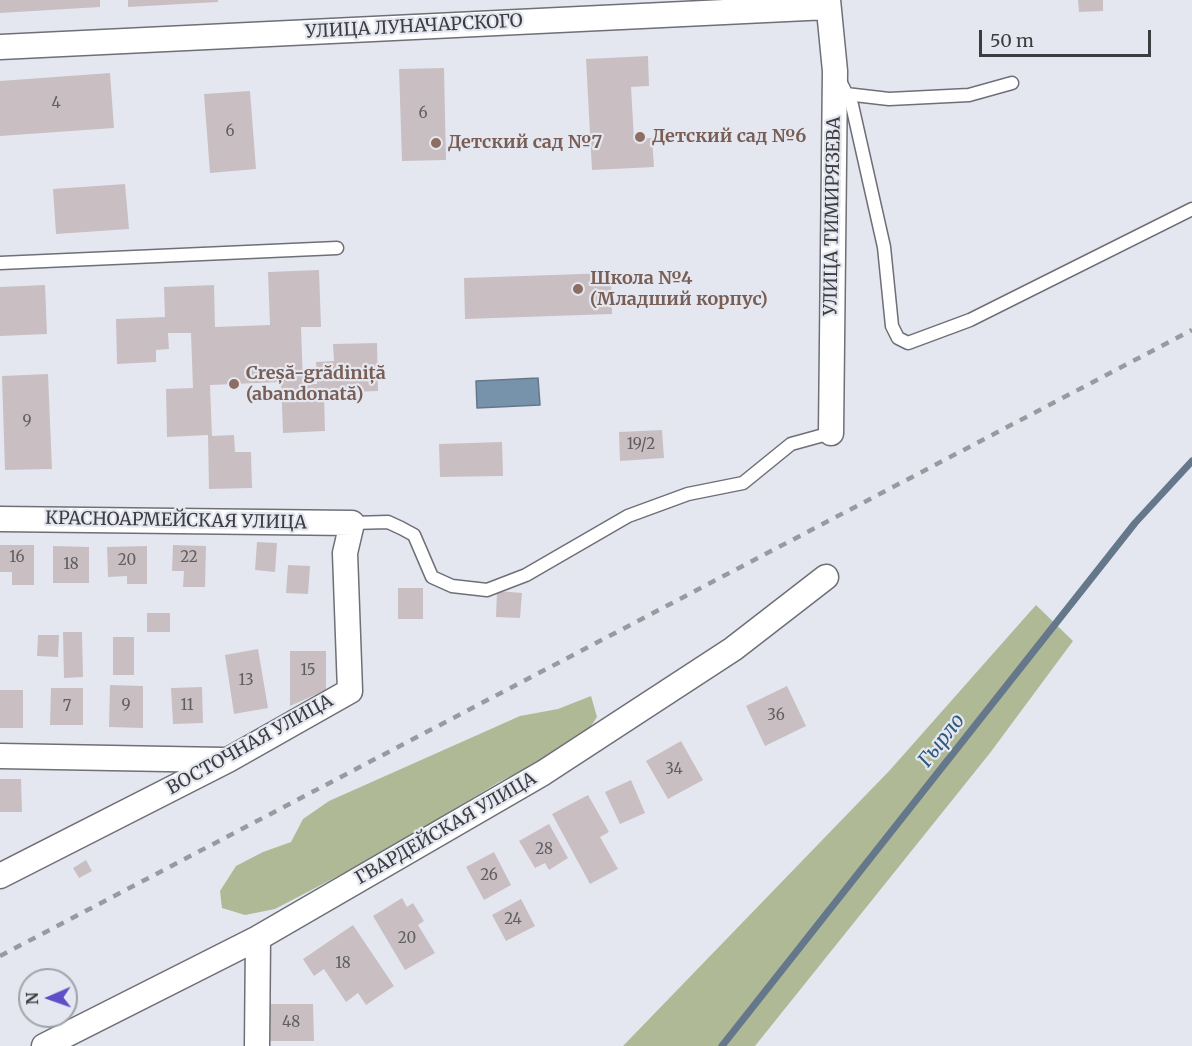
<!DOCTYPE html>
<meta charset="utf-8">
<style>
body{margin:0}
#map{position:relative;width:1192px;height:1046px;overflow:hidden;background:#e5e7f0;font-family:Merriweather,serif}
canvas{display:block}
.north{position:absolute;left:18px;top:968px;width:60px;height:60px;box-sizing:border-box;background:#e5e7f0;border:2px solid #a1a3aa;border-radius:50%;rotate:268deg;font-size:16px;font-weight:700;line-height:24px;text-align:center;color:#3c3d40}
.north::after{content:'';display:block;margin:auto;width:21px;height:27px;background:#5f4ec7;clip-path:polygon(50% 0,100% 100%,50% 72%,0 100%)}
.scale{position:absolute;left:979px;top:30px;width:172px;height:27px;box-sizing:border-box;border:3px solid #3c3d40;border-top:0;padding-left:8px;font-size:18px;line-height:21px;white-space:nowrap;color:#3c3d40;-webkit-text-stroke:4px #e5e7f0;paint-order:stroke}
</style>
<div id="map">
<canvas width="1192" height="1046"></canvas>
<div class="north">N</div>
<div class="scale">50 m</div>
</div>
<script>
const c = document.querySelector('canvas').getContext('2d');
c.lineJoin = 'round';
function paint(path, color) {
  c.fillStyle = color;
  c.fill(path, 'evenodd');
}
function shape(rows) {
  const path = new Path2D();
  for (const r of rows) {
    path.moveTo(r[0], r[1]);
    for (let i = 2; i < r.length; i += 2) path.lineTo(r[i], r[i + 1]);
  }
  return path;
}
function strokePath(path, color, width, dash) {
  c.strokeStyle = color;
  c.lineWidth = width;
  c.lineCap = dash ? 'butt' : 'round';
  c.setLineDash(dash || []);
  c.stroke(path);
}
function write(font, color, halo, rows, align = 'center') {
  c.font = font + ' Merriweather,serif';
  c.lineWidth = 4.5;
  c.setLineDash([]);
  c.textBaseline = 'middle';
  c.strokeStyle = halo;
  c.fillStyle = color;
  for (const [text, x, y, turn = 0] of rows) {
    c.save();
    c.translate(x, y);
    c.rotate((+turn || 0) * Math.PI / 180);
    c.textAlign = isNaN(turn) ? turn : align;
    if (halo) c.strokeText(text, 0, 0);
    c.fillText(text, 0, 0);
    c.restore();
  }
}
const forest = shape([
 [1036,605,1073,641,990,753,755,1046,623,1046,890,770],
 [591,696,597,717,581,741,499,782,380,854,275,909,245,915,222,908,220,891,236,866,263,852,291,842,303,819,329,801,520,716,558,709]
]);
const water = shape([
 [538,378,540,405,477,408,476,381,538,378]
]);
const stream = shape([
 [722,1046,1135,523,1192,461]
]);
const building = shape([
 [0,0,100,0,100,7,0,13],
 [128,0,218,0,218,2,128,7],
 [1078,0,1103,0,1103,11,1079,12],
 [648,56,649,86,631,87,634,139,652,138,654,167,592,170,586,59],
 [444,68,446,160,402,161,399,69],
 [110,73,114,128,0,136,0,81],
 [250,91,256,169,210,173,204,94],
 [125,184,129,229,56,234,53,189],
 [319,270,321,327,301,327,303,384,317,384,316,362,334,361,333,344,377,343,378,391,324,393,325,431,283,433,281,382,210,385,212,436,234,435,235,452,251,452,252,488,209,489,208,435,167,437,166,389,193,388,191,333,168,333,169,349,156,350,156,362,117,364,116,319,165,317,164,287,214,285,215,327,270,325,268,272],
 [611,273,612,314,465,319,464,278],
 [45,285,47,334,0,336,0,287],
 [48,374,52,469,5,470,2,376],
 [662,430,664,458,620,461,619,432],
 [502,442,503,476,440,477,439,444],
 [257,542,277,543,275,572,255,570],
 [0,545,34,545,34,585,12,585,12,572,0,572],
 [173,545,206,546,205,587,183,587,184,571,172,571],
 [53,546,89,547,89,583,53,583],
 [147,546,147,584,127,584,127,576,108,577,107,547],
 [288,565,310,566,308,594,286,593],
 [398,588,423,588,423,619,398,619],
 [497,591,522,593,520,618,496,617],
 [147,613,170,613,170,632,147,632],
 [63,632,82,632,83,677,64,678],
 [38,635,59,635,58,657,37,656],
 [113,637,134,637,134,675,113,675],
 [258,649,268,708,234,714,225,655],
 [290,651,326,651,326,690,290,706],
 [110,685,143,686,143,728,109,727],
 [787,686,806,726,765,746,746,706],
 [202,687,203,723,173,724,171,688],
 [51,688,83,688,83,725,50,725],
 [0,690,23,690,23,728,0,728],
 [681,741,703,780,668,799,646,761],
 [0,779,21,779,22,812,0,812],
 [631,780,645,813,620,824,605,792],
 [588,795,609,832,600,837,618,869,590,884,552,814],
 [549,824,568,858,549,870,545,863,535,868,519,841],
 [494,852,511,885,484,900,466,867],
 [86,860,92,871,79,878,73,868],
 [402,898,407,907,413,903,424,921,418,925,435,953,405,970,373,916],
 [521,899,535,926,506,941,492,915],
 [353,925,394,986,366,1005,358,993,346,1002,324,969,314,976,303,959],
 [268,1004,313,1004,314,1041,268,1041]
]);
const lane = shape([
 [840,81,852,105,884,247,892,326,898,338,908,343,970,320,1192,209],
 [846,94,889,99,969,95,1012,83],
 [0,263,337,248],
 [352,523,388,522,401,528,414,535,432,577,452,586,487,590,526,575,628,516,688,494,743,483,791,444,831,433]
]);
const street = shape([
 [828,0,835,71,831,433],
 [0,47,828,7],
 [0,519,352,523,345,553,350,691,228,760,0,876],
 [0,756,223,760],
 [44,1046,258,938,543,773,733,649,826,577],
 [257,1046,258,938]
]);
const rail = shape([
 [0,956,1192,330]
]);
const markers = [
 [640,137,6,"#8d6e63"],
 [436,143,6,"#8d6e63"],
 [578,289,6,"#8d6e63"],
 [234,384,6,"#8d6e63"]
];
const numberNames = [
 ["4",56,104],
 ["6",423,114],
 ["6",230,132],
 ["9",27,422],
 ["19/2",641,445],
 ["16",17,558],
 ["22",189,558],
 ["20",127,561],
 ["18",71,565],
 ["15",308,671],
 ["13",246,681],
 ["9",126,706],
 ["11",187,706],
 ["7",67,707],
 ["36",776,716],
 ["34",674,770],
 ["28",544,850],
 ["26",489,876],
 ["24",513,920],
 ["20",407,939],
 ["18",343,964],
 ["48",291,1023]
];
const streetNames = [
 ["УЛИЦА ЛУНАЧАРСКОГО",414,27,-3],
 ["УЛИЦА ТИМИРЯЗЕВА",833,216,-89],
 ["КРАСНОАРМЕЙСКАЯ УЛИЦА",176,521,1],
 ["ВОСТОЧНАЯ УЛИЦА",250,745,-29],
 ["ГВАРДЕЙСКАЯ УЛИЦА",446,829,-30]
];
const educationNames = [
 ["Детский сад №6",652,137],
 ["Детский сад №7",448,143],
 ["Школа №4",590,279],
 ["(Младший корпус)",590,300],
 ["Creșă-grădiniță",246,374],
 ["(abandonată)",246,395]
];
const waterNames = [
 ["Гырло",942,741,-52]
];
paint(forest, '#b0b996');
paint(water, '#7792ab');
strokePath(water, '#65788b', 1.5);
strokePath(stream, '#65788b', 7);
paint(building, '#c9bfc3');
strokePath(lane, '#6e6f77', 15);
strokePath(street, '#6e6f77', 27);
strokePath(lane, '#fff', 12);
strokePath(street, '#fff', 24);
strokePath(rail, '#999aa1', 4.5, [8, 8]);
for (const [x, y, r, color] of markers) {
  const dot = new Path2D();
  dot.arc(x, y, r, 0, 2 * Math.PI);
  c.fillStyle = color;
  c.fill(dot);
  strokePath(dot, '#e5e7f0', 2);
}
write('15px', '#5f5e61', null, numberNames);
write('18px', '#3c3d40', '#e5e7f0', streetNames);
write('bold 18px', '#785e54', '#e5e7f0', educationNames, 'left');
write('italic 20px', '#2d597e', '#e5e7f0', waterNames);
</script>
